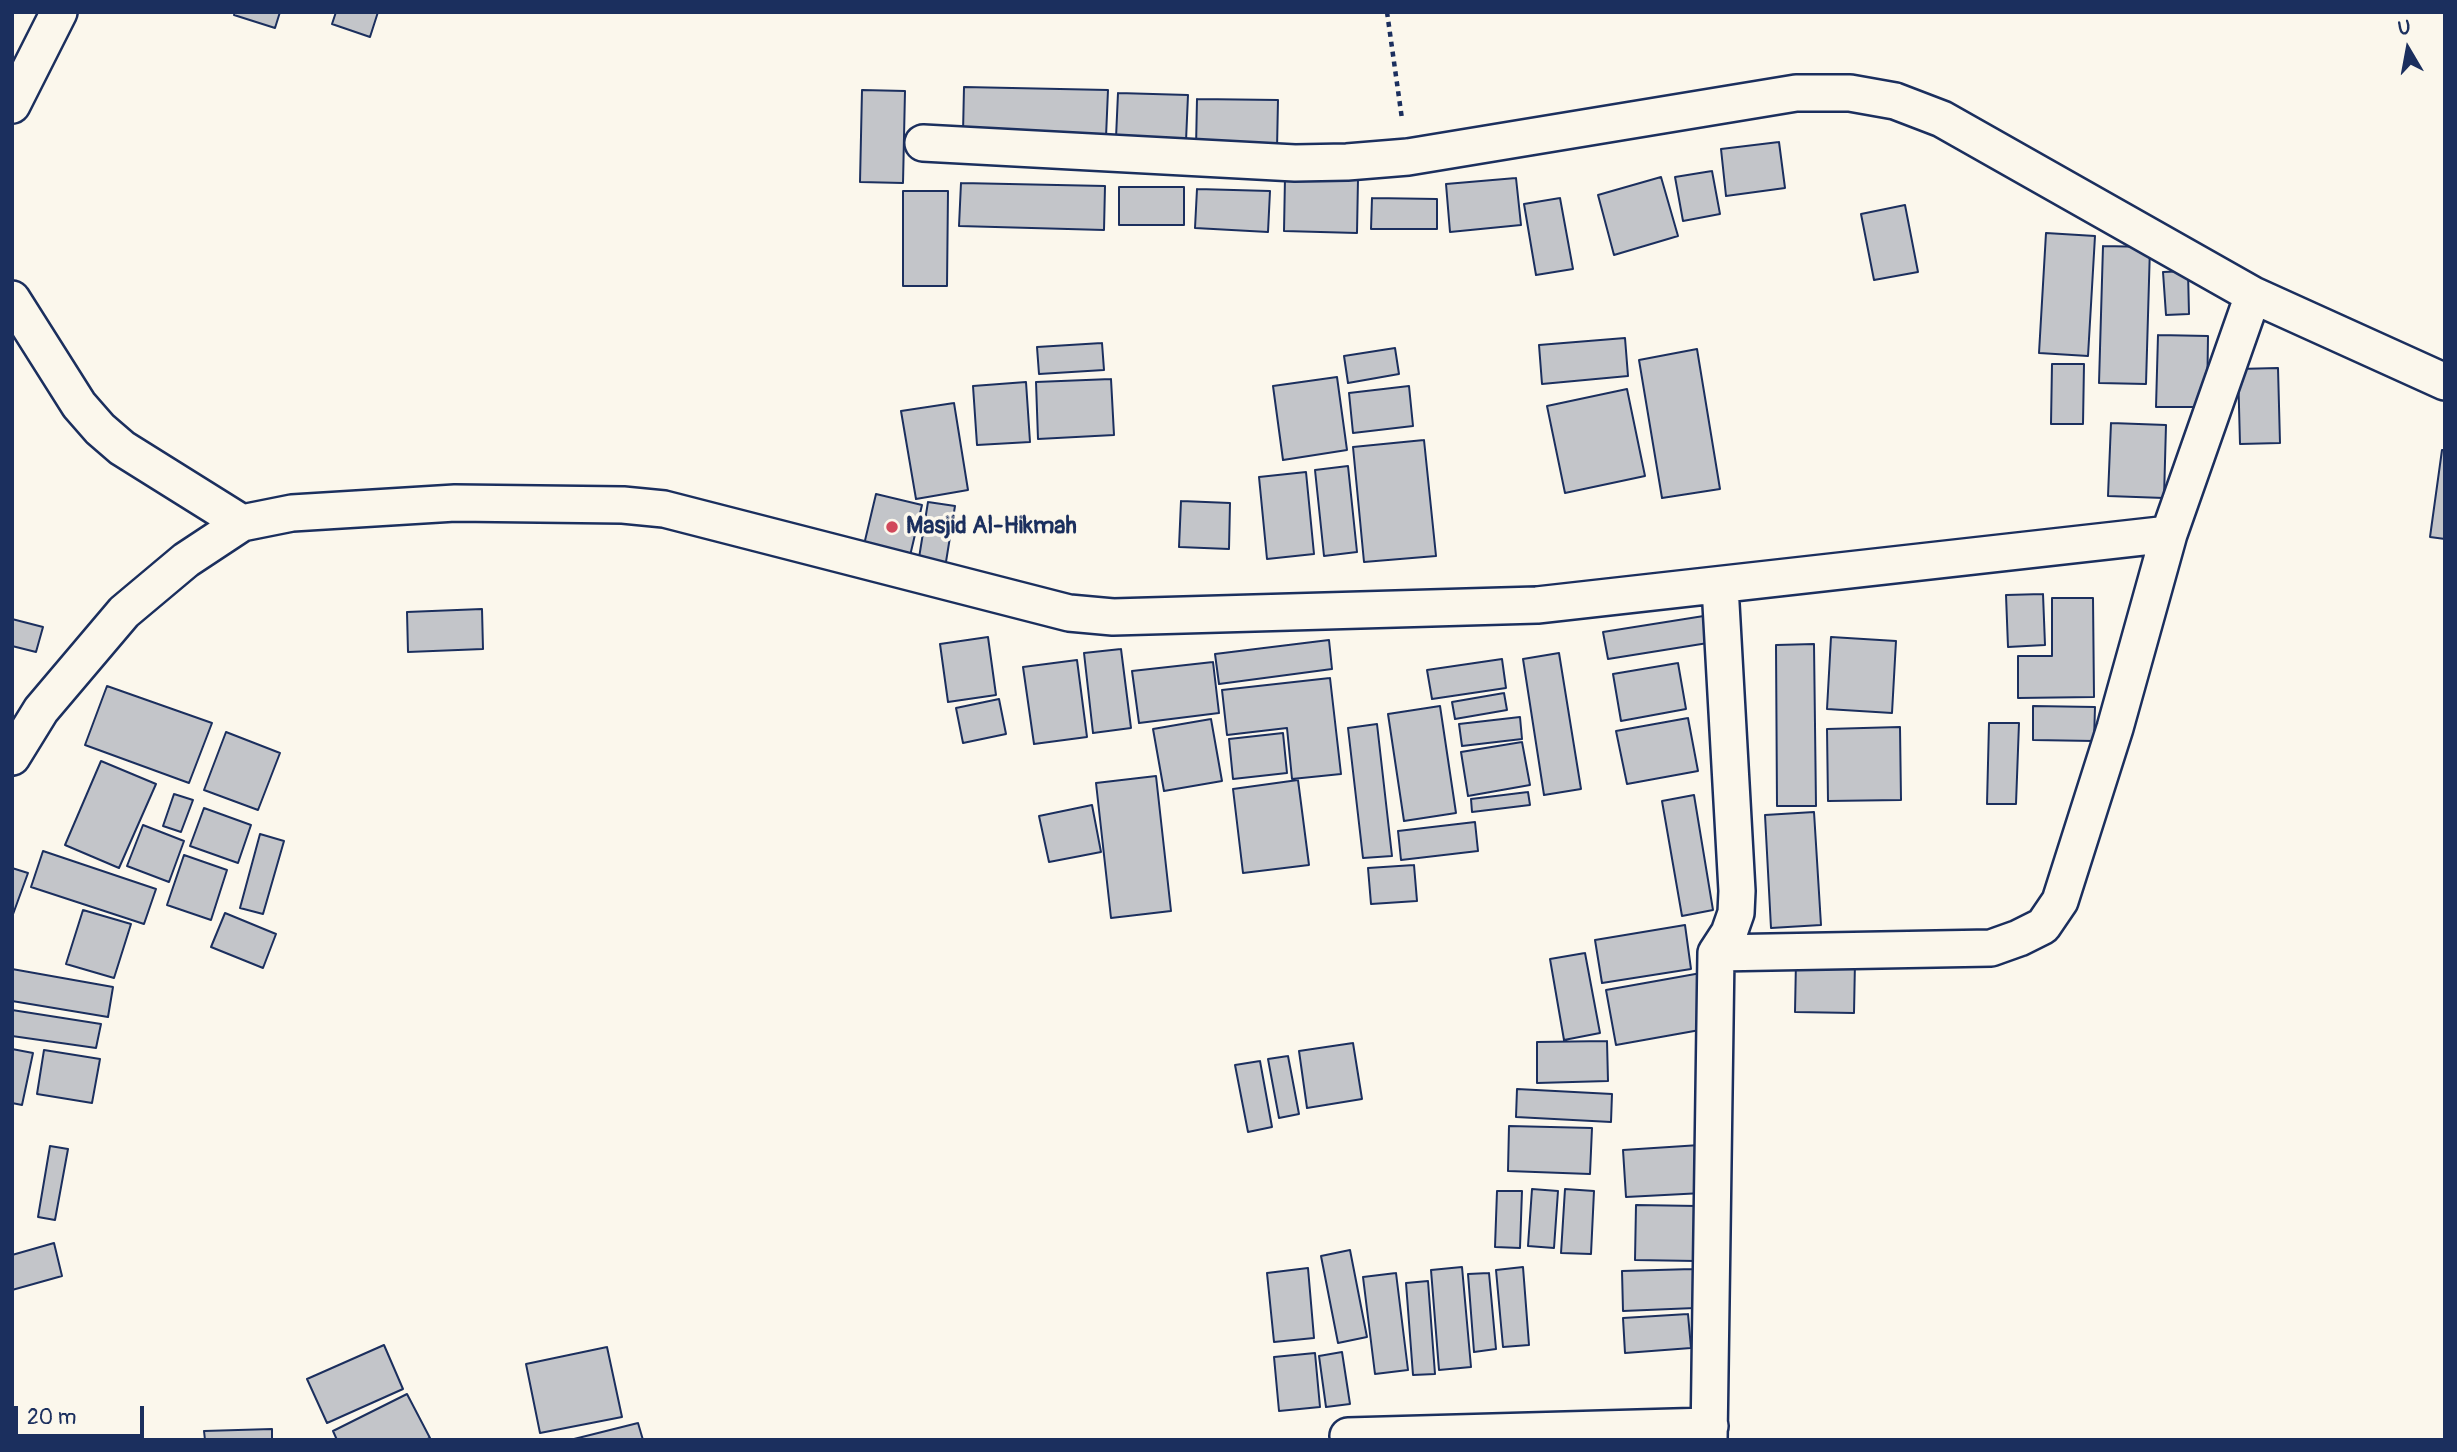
<!DOCTYPE html>
<style>
body{margin:0}
#map{position:relative;width:2457px;height:1452px;overflow:hidden;background:#fbf7ec;font-family:Pangolin,sans-serif}
canvas{display:block}
.frame{position:absolute;inset:0;border:14px solid #1b2f5e;pointer-events:none}
.north{position:absolute;left:2373px;top:14px;width:70px;height:70px;-webkit-text-stroke:5px #fbf7ec;paint-order:stroke;rotate:350deg;font-size:19px;font-weight:700;line-height:28px;text-align:center;color:#1b2f5e}
.north::after{content:'';display:block;margin:auto;width:24px;height:32px;background:#1b2f5e;clip-path:polygon(50% 0,100% 100%,50% 72%,0 100%)}
.scale{position:absolute;left:14px;top:1406px;width:130px;height:32px;box-sizing:border-box;border:4px solid #1b2f5e;border-top:0;padding-left:9px;font-size:21px;line-height:24px;white-space:nowrap;color:#1b2f5e;-webkit-text-stroke:5px #fbf7ec;paint-order:stroke}
</style>
<div id="map">
<canvas width="2457" height="1452"></canvas>
<div class="frame"></div>
<div class="north">U</div>
<div class="scale">20 m</div>
</div>
<script>
const c = document.querySelector('canvas').getContext('2d');
c.lineJoin = 'round';
function paint(path, color) {
  c.fillStyle = color;
  c.fill(path, 'evenodd');
}
function shape(rows) {
  const path = new Path2D();
  for (const r of rows) {
    path.moveTo(r[0], r[1]);
    for (let i = 2; i < r.length; i += 2) path.lineTo(r[i], r[i + 1]);
  }
  return path;
}
function strokePath(path, color, width, dash) {
  c.strokeStyle = color;
  c.lineWidth = width;
  c.lineCap = dash ? 'butt' : 'round';
  c.setLineDash(dash || []);
  c.stroke(path);
}
function write(font, color, halo, rows, align = 'center') {
  c.font = font + ' Pangolin,sans-serif';
  c.lineWidth = 7;
  c.setLineDash([]);
  c.textBaseline = 'middle';
  c.strokeStyle = halo;
  c.fillStyle = color;
  for (const [text, x, y, turn = 0] of rows) {
    c.save();
    c.translate(x, y);
    c.rotate((+turn || 0) * Math.PI / 180);
    c.textAlign = isNaN(turn) ? turn : align;
    if (halo) c.strokeText(text, 0, 0);
    c.fillText(text, 0, 0);
    c.restore();
  }
}
const building = shape([
 [235,12,280,12,275,28,234,15,235,12],
 [336,12,378,12,370,37,332,24,336,12],
 [964,87,1108,90,1106,137,963,133,964,87],
 [862,90,905,91,903,183,860,182,862,90],
 [1118,93,1188,95,1186,141,1116,138,1118,93],
 [1197,99,1278,100,1277,149,1196,148,1197,99],
 [1779,142,1785,188,1726,196,1721,149,1779,142],
 [1712,171,1720,214,1683,221,1675,177,1712,171],
 [1285,177,1358,179,1357,233,1284,231,1285,177],
 [1661,177,1678,236,1614,255,1598,195,1661,177],
 [1516,178,1521,225,1450,232,1446,184,1516,178],
 [961,183,1105,186,1104,230,959,226,961,183],
 [1119,187,1184,187,1184,225,1119,225,1119,187],
 [1197,189,1270,191,1268,232,1195,228,1197,189],
 [903,191,948,191,947,286,903,286,903,191],
 [1372,198,1437,199,1437,229,1371,229,1372,198],
 [1560,198,1573,269,1536,275,1524,204,1560,198],
 [1905,205,1918,272,1874,280,1861,214,1905,205],
 [2046,233,2095,236,2088,356,2039,353,2046,233],
 [2103,246,2150,247,2146,384,2099,383,2103,246],
 [2188,271,2189,314,2166,315,2163,272,2188,271],
 [2158,335,2208,336,2207,407,2156,407,2158,335],
 [1625,338,1628,376,1542,384,1539,345,1625,338],
 [1102,343,1104,370,1039,374,1037,347,1102,343],
 [1395,348,1399,374,1348,383,1344,356,1395,348],
 [1697,349,1720,489,1662,498,1639,360,1697,349],
 [2052,364,2084,364,2083,424,2051,424,2052,364],
 [2278,368,2280,443,2240,444,2238,369,2278,368],
 [1337,377,1347,450,1283,460,1273,386,1337,377],
 [1111,379,1114,435,1038,439,1036,382,1111,379],
 [1026,382,1030,442,977,445,973,386,1026,382],
 [1409,386,1413,426,1353,433,1349,393,1409,386],
 [1627,389,1645,476,1565,493,1547,406,1627,389],
 [954,403,968,490,916,499,901,411,954,403],
 [2111,423,2166,425,2164,498,2108,496,2111,423],
 [1424,440,1436,556,1364,562,1353,447,1424,440],
 [2442,450,2445,450,2445,539,2430,537,2442,450],
 [1348,466,1357,552,1324,556,1315,470,1348,466],
 [1306,472,1314,554,1267,559,1259,477,1306,472],
 [876,494,922,505,909,560,863,549,876,494],
 [1181,501,1230,503,1229,549,1179,547,1181,501],
 [928,502,955,506,945,568,918,564,928,502],
 [2043,594,2045,645,2008,647,2006,595,2043,594],
 [2052,598,2093,598,2094,697,2018,698,2018,656,2052,656,2052,598],
 [482,609,483,649,408,652,407,612,482,609],
 [1710,615,1714,642,1608,659,1603,632,1710,615],
 [12,619,43,627,36,652,12,646,12,619],
 [988,637,996,695,948,702,940,644,988,637],
 [1831,637,1896,641,1892,713,1827,709,1831,637],
 [1329,640,1332,669,1219,684,1215,654,1329,640],
 [1814,644,1816,806,1777,806,1776,645,1814,644],
 [1121,649,1131,728,1093,733,1084,653,1121,649],
 [1559,653,1581,789,1544,795,1523,659,1559,653],
 [1502,659,1506,688,1432,699,1427,670,1502,659],
 [1077,660,1087,737,1034,744,1023,667,1077,660],
 [1213,662,1219,713,1139,723,1132,671,1213,662],
 [1678,663,1686,709,1621,721,1613,674,1678,663],
 [1330,678,1341,774,1292,779,1287,728,1227,735,1222,690,1330,678],
 [107,686,212,723,189,783,85,745,107,686],
 [1504,693,1507,710,1455,719,1452,702,1504,693],
 [999,699,1006,734,963,743,956,708,999,699],
 [1440,706,1456,813,1404,821,1388,714,1440,706],
 [2033,706,2095,707,2094,741,2033,740,2033,706],
 [1520,717,1522,739,1462,746,1459,724,1520,717],
 [1688,718,1698,771,1627,784,1616,731,1688,718],
 [1211,719,1222,781,1164,791,1153,729,1211,719],
 [1989,723,2019,723,2016,804,1987,804,1989,723],
 [1377,724,1392,856,1363,858,1348,728,1377,724],
 [1900,727,1901,800,1828,801,1827,729,1900,727],
 [226,732,280,753,258,810,204,790,226,732],
 [1283,733,1287,773,1233,779,1229,739,1283,733],
 [1522,742,1530,785,1468,796,1461,752,1522,742],
 [101,761,156,784,119,868,65,845,101,761],
 [1156,776,1171,911,1111,918,1096,783,1156,776],
 [1298,780,1309,865,1243,873,1233,789,1298,780],
 [1528,792,1530,805,1472,812,1471,799,1528,792],
 [174,794,193,800,181,832,163,826,174,794],
 [1694,795,1713,910,1682,916,1662,801,1694,795],
 [1092,805,1101,852,1049,862,1039,816,1092,805],
 [204,808,251,825,238,863,190,846,204,808],
 [1814,812,1821,925,1771,928,1765,815,1814,812],
 [1475,822,1478,851,1401,860,1398,831,1475,822],
 [143,825,184,841,169,882,127,866,143,825],
 [260,834,284,841,263,914,240,908,260,834],
 [43,851,156,889,144,924,31,887,43,851],
 [184,855,227,870,211,920,167,905,184,855],
 [1414,865,1417,901,1371,904,1368,868,1414,865],
 [12,868,28,873,12,917,12,868],
 [83,910,131,924,114,978,66,964,83,910],
 [225,913,276,934,263,968,211,947,225,913],
 [1685,925,1691,969,1602,983,1595,940,1685,925],
 [1585,953,1600,1033,1564,1040,1550,959,1585,953],
 [1796,960,1855,961,1854,1013,1795,1012,1796,960],
 [12,969,113,987,108,1017,12,1001,12,969],
 [1701,973,1711,1028,1616,1045,1606,990,1701,973],
 [12,1010,101,1024,96,1048,12,1036,12,1010],
 [1607,1041,1608,1081,1537,1083,1537,1042,1607,1041],
 [1353,1043,1362,1099,1307,1108,1299,1051,1353,1043],
 [12,1049,33,1053,22,1105,12,1103,12,1049],
 [44,1050,100,1059,92,1103,37,1094,44,1050],
 [1288,1056,1299,1114,1279,1118,1268,1059,1288,1056],
 [1260,1061,1272,1127,1248,1132,1235,1065,1260,1061],
 [1517,1089,1612,1094,1611,1122,1516,1117,1517,1089],
 [1509,1126,1592,1128,1590,1174,1508,1171,1509,1126],
 [1700,1145,1703,1193,1626,1197,1623,1150,1700,1145],
 [50,1146,68,1149,55,1220,38,1217,50,1146],
 [1532,1189,1558,1191,1554,1248,1528,1246,1532,1189],
 [1565,1189,1594,1191,1591,1254,1561,1253,1565,1189],
 [1497,1191,1522,1191,1520,1248,1495,1247,1497,1191],
 [1636,1205,1697,1206,1696,1261,1635,1260,1636,1205],
 [54,1243,62,1276,12,1290,12,1255,54,1243],
 [1350,1250,1367,1337,1338,1343,1321,1256,1350,1250],
 [1462,1267,1471,1367,1439,1370,1431,1270,1462,1267],
 [1523,1267,1529,1345,1503,1347,1496,1270,1523,1267],
 [1308,1268,1314,1338,1274,1342,1267,1273,1308,1268],
 [1693,1269,1695,1308,1623,1311,1622,1271,1693,1269],
 [1396,1273,1408,1370,1375,1374,1363,1277,1396,1273],
 [1489,1273,1496,1349,1474,1352,1468,1274,1489,1273],
 [1428,1281,1435,1374,1413,1375,1406,1283,1428,1281],
 [1688,1314,1691,1348,1625,1353,1623,1318,1688,1314],
 [384,1345,403,1389,327,1423,307,1379,384,1345],
 [607,1347,622,1417,540,1433,526,1364,607,1347],
 [1342,1352,1350,1404,1326,1407,1319,1356,1342,1352],
 [1315,1353,1320,1407,1279,1411,1274,1357,1315,1353],
 [407,1394,430,1438,425,1440,337,1440,333,1431,407,1394],
 [638,1423,643,1440,570,1440,638,1423],
 [272,1429,272,1440,205,1440,204,1431,272,1429]
]);
const path = shape([
 [1387,12,1402,119]
]);
const street = shape([
 [12,105,59,12],
 [923,143,1295,163,1347,162,1408,157,1796,93,1850,93,1895,101,1942,119,2253,295],
 [12,299,79,405,100,429,122,448,242,523],
 [12,757,41,710,124,612,186,560,242,523,292,513,455,503,623,505,664,509,1069,613,1113,617,1537,605,2169,534],
 [1716,953,1729,933,1736,913,1737,891,1720,586],
 [1348,1436,1710,1426],
 [1709,1440,1716,953,1991,948,2019,938,2043,926,2060,901,2115,728,2169,534,2253,295,2445,382]
]);
const markers = [
 [892,527,7,"#d1495b"]
];
const poiNames = [
 ["Masjid Al-Hikmah",906,527]
];
paint(building, '#c3c5c9');
strokePath(building, '#1b2f5e', 2);
strokePath(street, '#1b2f5e', 40);
strokePath(path, '#1b2f5e', 4.5, [5, 5]);
strokePath(street, '#fbf7ec', 35);
for (const [x, y, r, color] of markers) {
  const dot = new Path2D();
  dot.arc(x, y, r, 0, 2 * Math.PI);
  c.fillStyle = color;
  c.fill(dot);
  strokePath(dot, '#fbf7ec', 2.5);
}
write('bold 24px', '#1b2f5e', '#fbf7ec', poiNames, 'left');
</script>
